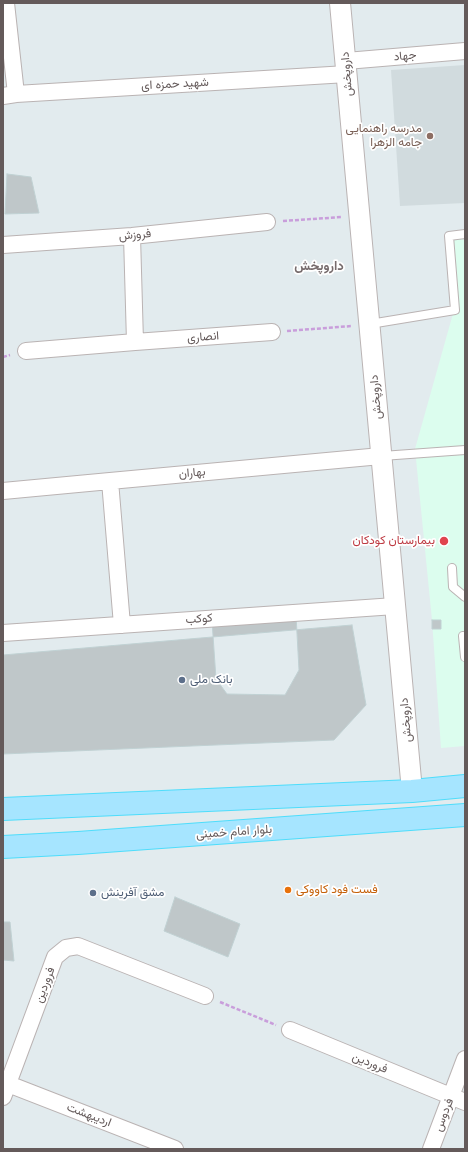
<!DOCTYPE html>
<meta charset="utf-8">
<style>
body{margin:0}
#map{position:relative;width:468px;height:1152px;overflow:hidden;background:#e2ebee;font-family:"Open Sans",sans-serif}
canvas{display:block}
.frame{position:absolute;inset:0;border:4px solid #645a5a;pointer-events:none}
</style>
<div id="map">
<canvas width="468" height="1152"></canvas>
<div class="frame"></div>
</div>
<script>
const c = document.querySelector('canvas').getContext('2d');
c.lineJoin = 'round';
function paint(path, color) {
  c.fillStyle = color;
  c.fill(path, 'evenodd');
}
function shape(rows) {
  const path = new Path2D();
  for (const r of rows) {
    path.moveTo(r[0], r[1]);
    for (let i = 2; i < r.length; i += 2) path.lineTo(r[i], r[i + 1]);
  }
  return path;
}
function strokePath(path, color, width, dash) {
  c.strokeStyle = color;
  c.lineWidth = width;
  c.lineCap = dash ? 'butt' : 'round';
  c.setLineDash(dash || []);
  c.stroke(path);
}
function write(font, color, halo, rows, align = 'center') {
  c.font = font + ' "Open Sans",Vazirmatn,sans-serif';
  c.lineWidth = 3.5;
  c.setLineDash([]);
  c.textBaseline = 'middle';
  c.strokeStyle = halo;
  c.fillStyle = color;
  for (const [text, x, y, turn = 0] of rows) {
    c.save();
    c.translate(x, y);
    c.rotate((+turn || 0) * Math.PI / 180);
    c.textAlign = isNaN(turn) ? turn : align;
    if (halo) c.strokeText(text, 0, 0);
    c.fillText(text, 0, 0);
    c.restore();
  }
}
const education = shape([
 [465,65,465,203,400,206,391,70]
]);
const medical = shape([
 [449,236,465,240,465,746,441,748,432,620,415,449,454,310]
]);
const building = shape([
 [7,174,31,177,39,213,5,214,7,174],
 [296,615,299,670,285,695,227,694,216,679,212,621,296,615],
 [432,620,441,620,441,629,432,629,432,620],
 [352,625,366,705,334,740,3,754,3,655,352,625],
 [175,897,240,924,228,957,164,931,175,897],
 [3,922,10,922,14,961,3,960,3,922]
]);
const path = shape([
 [283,221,342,217],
 [287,331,352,326],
 [3,357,10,355],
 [220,1002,276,1025]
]);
const service = shape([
 [370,324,455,310,449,236,465,234],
 [382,456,465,450],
 [452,568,453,587,465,597],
 [463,636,465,657]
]);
const minor = shape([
 [6,3,16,94],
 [346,61,465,51],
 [3,96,16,94,347,74],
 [3,245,132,236,267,222],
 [135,342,272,332],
 [26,351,135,342,132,236],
 [110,481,122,625],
 [3,491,110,481,381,456],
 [3,633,395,606],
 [290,1030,465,1102],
 [3,1082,175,1149],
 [3,1097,55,957,66,948,78,946,205,996],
 [431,1149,465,1059]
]);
const tertiary = shape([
 [340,3,412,791]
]);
const primary = shape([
 [3,809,412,791,465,786],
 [3,847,78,843,465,815]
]);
const markers = [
 [430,136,4,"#8d6e63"],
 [444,541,5,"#e0444e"],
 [182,680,4,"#5c6f8a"],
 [288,890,4,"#e8710a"],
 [93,893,4,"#5c6f8a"]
];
const streetNames = [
 ["جهاد",405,56,-5],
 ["داروپخش",347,74,-95],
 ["شهید حمزه ای",175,84,-3],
 ["فروزش",135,235,-5],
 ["انصاری",203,337,-4],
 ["داروپخش",376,397,-95],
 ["بهاران",192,473,-5],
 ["کوکب",199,619,-4],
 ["داروپخش",406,720,-95],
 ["بلوار امام خمینی",234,832,-4],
 ["فروردین",45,985,-69],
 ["فروردین",370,1063,22],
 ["اردیبهشت",89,1115,21],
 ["فردوس",444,1115,-69]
];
const educationNames = [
 ["مدرسه راهنمایی",422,129],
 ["جامه الزهرا",422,143]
];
const healthNames = [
 ["بیمارستان کودکان",435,541]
];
const serviceNames = [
 ["بانک ملی",190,680],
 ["مشق آفرینش",101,893]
];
const foodNames = [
 ["فست فود کاووکی",296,890]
];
const neighbourhoodNames = [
 ["داروپخش",319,266]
];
paint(education, '#d1dbde');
paint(medical, '#dcfdee');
paint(building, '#bfc7c9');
strokePath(building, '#c0d1d3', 1);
strokePath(service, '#bab3b3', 10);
strokePath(minor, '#bab3b3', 18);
strokePath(tertiary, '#bab3b3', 22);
strokePath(primary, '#4eddfb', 24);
strokePath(path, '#c99edb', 2.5, [4, 2]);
strokePath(service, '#fff', 8);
strokePath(minor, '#fff', 16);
strokePath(tertiary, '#fff', 20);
strokePath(primary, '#a6e5ff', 22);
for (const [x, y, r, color] of markers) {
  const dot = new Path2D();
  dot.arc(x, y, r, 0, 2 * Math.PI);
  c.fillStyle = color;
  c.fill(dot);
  strokePath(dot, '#fff', 1.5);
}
write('12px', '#645a5a', '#fff', streetNames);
write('12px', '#785e54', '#fff', educationNames, 'right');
write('12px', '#be3a42', '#fff', healthNames, 'right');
write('12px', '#4e5e75', '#fff', serviceNames, 'left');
write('12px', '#c56008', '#fff', foodNames, 'left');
write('bold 13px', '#766b6c', '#fff', neighbourhoodNames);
</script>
